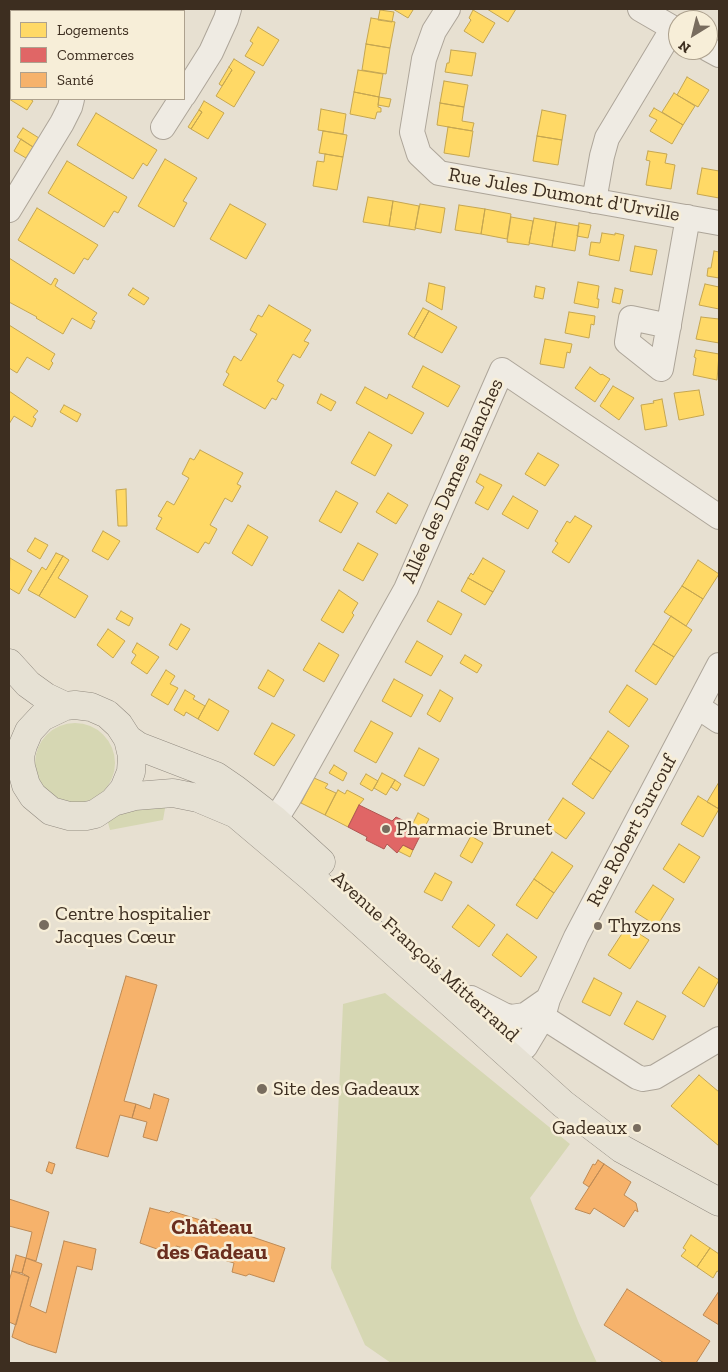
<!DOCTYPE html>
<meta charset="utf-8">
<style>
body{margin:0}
#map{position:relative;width:728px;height:1372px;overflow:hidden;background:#e7e0d1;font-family:"Zilla Slab",serif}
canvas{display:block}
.frame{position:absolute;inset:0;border:10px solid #3d2e20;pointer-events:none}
.legend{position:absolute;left:10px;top:10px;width:175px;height:90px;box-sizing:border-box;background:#f7eed8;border:1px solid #ada18e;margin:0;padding:6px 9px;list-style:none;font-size:15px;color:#3d2e20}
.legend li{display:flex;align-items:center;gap:10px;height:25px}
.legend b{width:25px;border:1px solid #ada18e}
.north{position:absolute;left:668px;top:10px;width:50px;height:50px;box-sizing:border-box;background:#f7eed8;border:1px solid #ada18e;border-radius:50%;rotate:216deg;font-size:14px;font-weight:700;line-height:20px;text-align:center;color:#3d2e20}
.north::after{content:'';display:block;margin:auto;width:18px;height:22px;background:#786c5e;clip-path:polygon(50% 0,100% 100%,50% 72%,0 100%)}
</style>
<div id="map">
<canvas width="728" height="1372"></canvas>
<div class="frame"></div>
<ul class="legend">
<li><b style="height:14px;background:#ffd966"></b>Logements</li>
<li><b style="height:14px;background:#e06666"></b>Commerces</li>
<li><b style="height:14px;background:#f6b26b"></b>Santé</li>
</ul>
<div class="north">N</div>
</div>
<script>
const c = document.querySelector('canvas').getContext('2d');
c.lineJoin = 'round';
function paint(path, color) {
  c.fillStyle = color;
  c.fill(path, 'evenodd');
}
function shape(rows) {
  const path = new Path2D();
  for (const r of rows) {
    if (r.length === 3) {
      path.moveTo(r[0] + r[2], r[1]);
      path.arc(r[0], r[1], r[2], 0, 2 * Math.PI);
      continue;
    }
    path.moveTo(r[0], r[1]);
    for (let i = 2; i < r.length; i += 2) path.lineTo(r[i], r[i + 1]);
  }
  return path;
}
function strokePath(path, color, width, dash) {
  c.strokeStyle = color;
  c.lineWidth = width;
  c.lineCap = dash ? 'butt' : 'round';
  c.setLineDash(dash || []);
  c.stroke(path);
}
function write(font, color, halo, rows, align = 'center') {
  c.font = font + ' "Zilla Slab",serif';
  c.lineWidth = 5;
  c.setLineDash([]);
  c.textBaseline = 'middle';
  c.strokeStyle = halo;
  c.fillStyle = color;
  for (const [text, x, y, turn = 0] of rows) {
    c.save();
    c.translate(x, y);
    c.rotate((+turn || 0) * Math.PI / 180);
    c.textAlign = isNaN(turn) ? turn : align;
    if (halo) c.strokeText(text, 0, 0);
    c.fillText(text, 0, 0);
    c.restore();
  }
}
const green = shape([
 [75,763,40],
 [166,803,163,820,110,830,107,819,127,808],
 [385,993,570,1144,530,1198,578,1321,597,1363,391,1363,365,1345,331,1268,343,1004]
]);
const homes = shape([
 [32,9,66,9,74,11,31,11,32,9],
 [393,9,410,9,413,10,408,18,393,9],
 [487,9,516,9,508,22,487,9],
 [380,10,394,12,392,22,378,20,380,10],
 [473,10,495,23,483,43,464,31,471,20,469,18,473,10],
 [371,18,395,22,390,48,366,44,371,18],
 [258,27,279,40,263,66,245,56,253,43,250,41,258,27],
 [366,44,390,48,386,74,362,70,366,44],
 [451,50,476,53,472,76,445,72,447,63,449,63,451,50],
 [234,59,255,72,234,107,216,96,232,70,229,67,234,59],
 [229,67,232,70,222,86,219,84,229,67],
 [358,70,383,74,379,97,354,92,358,70],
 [687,77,709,90,698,107,677,95,687,77],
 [444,81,468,85,464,107,440,103,444,81],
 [11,85,11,99,30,99,33,101,27,110,9,99,9,89,11,85],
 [354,92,379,97,378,107,381,108,381,112,377,112,375,119,350,114,354,92],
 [674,93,695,106,683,125,662,112,674,93],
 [379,97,391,99,389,107,378,105,379,97],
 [204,101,224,113,208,139,191,129,202,112,199,110,204,101],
 [440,103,464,107,462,121,474,123,472,131,437,125,440,103],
 [654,108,683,125,672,144,650,131,657,120,649,116,654,108],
 [321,109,346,114,343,134,318,130,321,109],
 [199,110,202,112,191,129,188,127,199,110],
 [542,110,566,115,562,140,537,136,542,110],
 [96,113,157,150,147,166,143,163,133,179,77,145,96,113],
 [448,127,473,131,469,157,444,153,448,127],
 [23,128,39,138,33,147,17,137,23,128],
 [323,131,347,135,343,157,319,153,323,131],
 [537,136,562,140,558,165,533,161,537,136],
 [21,139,33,147,26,158,14,151,21,139],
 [648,151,667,154,665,163,675,165,671,189,646,185,650,161,646,160,648,151],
 [325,154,343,157,337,190,313,186,317,161,324,162,325,154],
 [165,159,197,178,183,201,187,203,174,227,138,206,165,159],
 [67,161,127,197,118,213,114,211,104,227,48,193,67,161],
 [702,168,719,171,719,198,697,194,702,168],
 [368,197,393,201,389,226,363,222,368,197],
 [393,201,419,206,415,230,389,226,393,201],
 [230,204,266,224,246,259,210,239,230,204],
 [420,204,445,208,441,233,415,228,420,204],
 [459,205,485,209,481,234,455,230,459,205],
 [37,208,98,245,88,260,84,258,74,274,18,240,37,208],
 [485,209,511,214,507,239,481,234,485,209],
 [511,217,533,221,529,245,507,242,511,217],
 [534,218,556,222,552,247,529,243,534,218],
 [556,222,579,226,575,251,552,247,556,222],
 [579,223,591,225,588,238,577,236,579,223],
 [602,233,615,235,615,233,624,235,619,261,589,255,591,242,600,243,602,233],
 [635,246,657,250,652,275,630,271,635,246],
 [714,251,719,252,719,278,707,276,708,268,711,268,714,251],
 [9,258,51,285,55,278,58,280,55,286,97,313,92,320,95,321,91,329,72,318,63,334,36,318,37,317,9,302,9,258],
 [578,282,599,286,597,299,599,299,598,308,574,303,578,282],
 [429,283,445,287,442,310,426,301,429,283],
 [705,284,719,287,719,309,699,305,705,284],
 [536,286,545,288,543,299,534,297,536,286],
 [133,288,149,298,144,305,128,295,133,288],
 [615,288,623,290,620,304,612,302,615,288],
 [269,305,311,330,304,341,309,343,300,358,293,354,277,381,284,385,276,400,272,398,265,409,223,385,229,374,226,372,234,356,241,361,257,334,250,330,258,315,262,317,269,305],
 [423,308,429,311,414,338,408,334,423,308],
 [429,311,457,327,442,353,414,338,429,311],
 [569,312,595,316,594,325,591,324,589,338,565,333,569,312],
 [701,317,719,319,719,343,696,339,701,317],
 [9,325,55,354,51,361,53,363,49,370,27,357,17,373,9,368,9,325],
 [545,339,572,344,570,353,567,352,564,368,540,364,545,339],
 [696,350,719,354,717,380,693,375,696,358,694,357,696,350],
 [423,366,460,386,448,407,412,387,423,366],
 [590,367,601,375,602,374,610,379,595,402,575,388,590,367],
 [613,386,634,398,619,420,600,406,613,386],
 [365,387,387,399,389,394,424,413,412,434,356,403,365,387],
 [699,390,704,415,679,420,674,393,699,390],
 [9,391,38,411,33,417,36,419,32,427,14,416,9,424,9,391],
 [321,394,336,402,331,411,317,403,321,394],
 [662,399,667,426,645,430,641,405,654,403,653,401,662,399],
 [64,405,81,414,77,422,60,412,64,405],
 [369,432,392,445,375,476,351,463,369,432],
 [200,450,243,473,237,484,241,486,232,502,225,498,210,525,217,529,209,544,205,542,198,553,156,529,162,518,158,516,167,501,174,505,189,478,182,474,190,458,194,460,200,450],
 [538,453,559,465,545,486,525,474,538,453],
 [480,474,502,485,488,510,475,503,484,487,476,482,480,474],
 [126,489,127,526,118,526,116,490,126,489],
 [336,491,358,503,341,533,319,521,336,491],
 [388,493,408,505,396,524,376,512,388,493],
 [513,496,538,511,528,529,502,514,513,496],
 [575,516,592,526,569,563,552,552,558,543,555,541,567,521,570,523,575,516],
 [248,525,268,537,252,566,232,553,248,525],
 [103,531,120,541,108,560,92,551,103,531],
 [35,538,48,545,40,559,27,551,35,538],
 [358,543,378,554,363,581,343,570,358,543],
 [56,553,63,556,39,596,28,590,42,567,46,570,56,553],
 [63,556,69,560,58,578,88,596,75,618,39,596,63,556],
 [10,558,32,571,19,594,9,588,10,558],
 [483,558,505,571,493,592,468,578,471,573,473,575,483,558],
 [698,560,719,574,703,599,682,586,698,560],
 [468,578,493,592,485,605,461,591,468,578],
 [682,586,703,599,686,626,664,612,682,586],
 [339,590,358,603,352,613,354,615,343,633,321,620,339,590],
 [438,601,462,614,451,635,427,621,438,601],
 [121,611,133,618,129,626,116,619,121,611],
 [671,616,692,630,674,657,653,644,671,616],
 [181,624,190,629,177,650,169,645,181,624],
 [108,629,125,641,113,658,97,645,108,629],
 [417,641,443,656,431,676,405,662,417,641],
 [137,643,159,657,147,674,131,663,136,655,132,652,137,643],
 [319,643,339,655,324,682,303,670,319,643],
 [653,644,674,657,656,685,635,671,653,644],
 [465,655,482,665,477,673,460,663,465,655],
 [166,670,175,676,170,684,178,688,168,705,151,695,166,670],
 [268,670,284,680,274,697,258,688,268,670],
 [394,679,423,695,411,717,382,701,394,679],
 [627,685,648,699,629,727,609,712,627,685],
 [185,690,195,696,193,699,205,706,198,719,186,712,184,716,174,710,185,690],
 [440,690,453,698,440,722,427,714,440,690],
 [209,699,229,711,218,731,198,719,209,699],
 [371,721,393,733,376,763,354,751,371,721],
 [272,723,295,735,274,766,254,754,272,723],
 [608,731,629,746,611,772,590,758,608,731],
 [419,748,439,759,424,786,404,776,419,748],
 [590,758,611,772,593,799,572,784,590,758],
 [334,765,347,773,343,781,329,773,334,765],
 [382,773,395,780,386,795,374,788,382,773],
 [366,774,378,781,372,791,360,784,366,774],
 [314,778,328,784,325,788,336,793,325,815,301,803,314,778],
 [395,780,401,784,397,791,391,787,395,780],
 [719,782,719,809,707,802,719,782],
 [338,790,345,794,347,790,364,799,359,805,348,827,325,815,338,790],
 [698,796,719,809,703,837,681,824,698,796],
 [563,798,585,813,566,839,545,825,563,798],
 [418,813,429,819,423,830,412,825,418,813],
 [471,836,483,843,472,863,460,856,471,836],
 [679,844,700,857,684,883,663,869,679,844],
 [403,845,413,850,410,857,398,851,403,845],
 [552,852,573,866,554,893,534,879,552,852],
 [435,873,452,882,442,901,424,892,435,873],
 [534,879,554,893,537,919,516,905,534,879],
 [653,885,674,899,657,926,635,912,653,885],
 [468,905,495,925,479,947,452,927,468,905],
 [627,926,649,940,630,969,608,955,627,926],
 [507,934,537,957,521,977,492,955,507,934],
 [699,967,719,980,704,1007,682,993,699,967],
 [594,978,622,993,610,1016,582,1002,594,978],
 [637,1001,666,1016,653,1040,624,1024,637,1001],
 [699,1075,719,1092,719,1146,671,1106,699,1075],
 [691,1235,710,1248,697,1267,681,1256,686,1250,683,1248,691,1235],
 [710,1248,719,1254,719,1272,717,1271,713,1278,697,1267,710,1248]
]);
const shops = shape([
 [359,805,392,821,396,817,423,830,413,850,403,845,397,853,387,844,384,849,366,840,367,837,348,827,359,805]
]);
const health = shape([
 [126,976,157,985,124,1101,136,1104,132,1118,120,1115,108,1157,76,1148,126,976],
 [154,1094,169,1099,157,1141,143,1137,147,1122,132,1118,136,1104,150,1109,154,1094],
 [598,1160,604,1164,589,1187,583,1183,593,1164,595,1165,598,1160],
 [49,1162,55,1164,52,1174,46,1171,49,1162],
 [604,1164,631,1182,624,1195,636,1203,638,1212,635,1210,624,1227,594,1208,590,1214,575,1209,604,1164],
 [9,1199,49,1212,36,1261,26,1258,32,1232,9,1226,9,1199],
 [150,1208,169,1213,171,1211,207,1222,212,1219,216,1219,220,1221,223,1227,285,1248,274,1282,249,1274,246,1276,232,1272,234,1263,176,1246,174,1255,140,1243,150,1208],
 [64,1241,96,1249,92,1270,77,1266,56,1353,28,1344,12,1337,29,1277,22,1273,26,1258,42,1264,30,1306,46,1313,64,1241],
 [16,1255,26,1258,22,1273,12,1271,16,1255],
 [12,1271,29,1277,16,1325,9,1322,9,1281,12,1271],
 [627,1289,710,1341,696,1363,664,1363,604,1325,627,1289],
 [719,1291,719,1325,703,1315,719,1291]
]);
const minor = shape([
 [448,9,434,31,424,59,412,132,419,154,439,173,719,223],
 [640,9,678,31],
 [115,11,116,9],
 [708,49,719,55],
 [184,95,211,52,226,19,229,9],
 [163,127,181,99],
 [594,201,602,156,607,138,673,28],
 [9,210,62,123,70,107,72,99],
 [669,326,631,318,627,342,661,369,688,217],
 [698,707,719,721],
 [275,820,289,798,406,589,502,370,719,517],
 [471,998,504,1015,511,1017,525,1015,548,999],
 [543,1017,637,1077,643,1079,655,1077,719,1039],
 [501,1048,516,1050,525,1047,543,1017,548,999,576,937,719,665]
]);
const major = shape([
 [9,663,28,684,46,697,65,706],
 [128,739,138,746,216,776,235,789,275,820,321,862],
 [113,802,124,789,131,772,132,756,128,739,119,725,107,714,91,707,75,705,65,706,42,717,29,731,23,745,20,756,21,767,26,785,33,796,51,811,69,816,86,816,95,814,113,802,135,796,173,793,198,798,236,814,313,879,563,1104,622,1149,719,1202]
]);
const markers = [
 [386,829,5,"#786c5e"],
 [44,925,6,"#786c5e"],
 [598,926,5,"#786c5e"],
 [262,1089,6,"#786c5e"],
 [637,1128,5,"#786c5e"]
];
const streetNames = [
 ["Rue Jules Dumont d'Urville",564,195,10],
 ["Allée des Dames Blanches",453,481,-66],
 ["Rue Robert Surcouf",632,831,-62],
 ["Avenue François Mitterrand",425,957,42]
];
const poiNames = [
 ["Pharmacie Brunet",396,829],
 ["Centre hospitalier",55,914],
 ["Jacques Cœur",55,937],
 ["Thyzons",608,926],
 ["Site des Gadeaux",273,1089],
 ["Gadeaux",627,1128,"right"]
];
const quarterNames = [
 ["Château",212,1228],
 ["des Gadeau",212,1253]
];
paint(green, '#d6d7b3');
paint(homes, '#ffd966');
strokePath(homes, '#c5a651', 1);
paint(shops, '#e06666');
strokePath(shops, '#af5551', 1);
paint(health, '#f6b26b');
strokePath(health, '#be8a54', 1);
strokePath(minor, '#ada599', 26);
strokePath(major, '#928b80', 29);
strokePath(minor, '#efebe3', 24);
strokePath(major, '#e6e1d4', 28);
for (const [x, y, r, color] of markers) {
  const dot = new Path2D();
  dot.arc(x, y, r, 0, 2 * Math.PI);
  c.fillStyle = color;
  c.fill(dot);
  strokePath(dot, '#f7eed8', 2);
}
write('20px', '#3d2e20', '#f7eed8', streetNames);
write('20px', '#3d2e20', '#f7eed8', poiNames, 'left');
write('bold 22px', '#6b2e1e', '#f7eed8', quarterNames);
</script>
